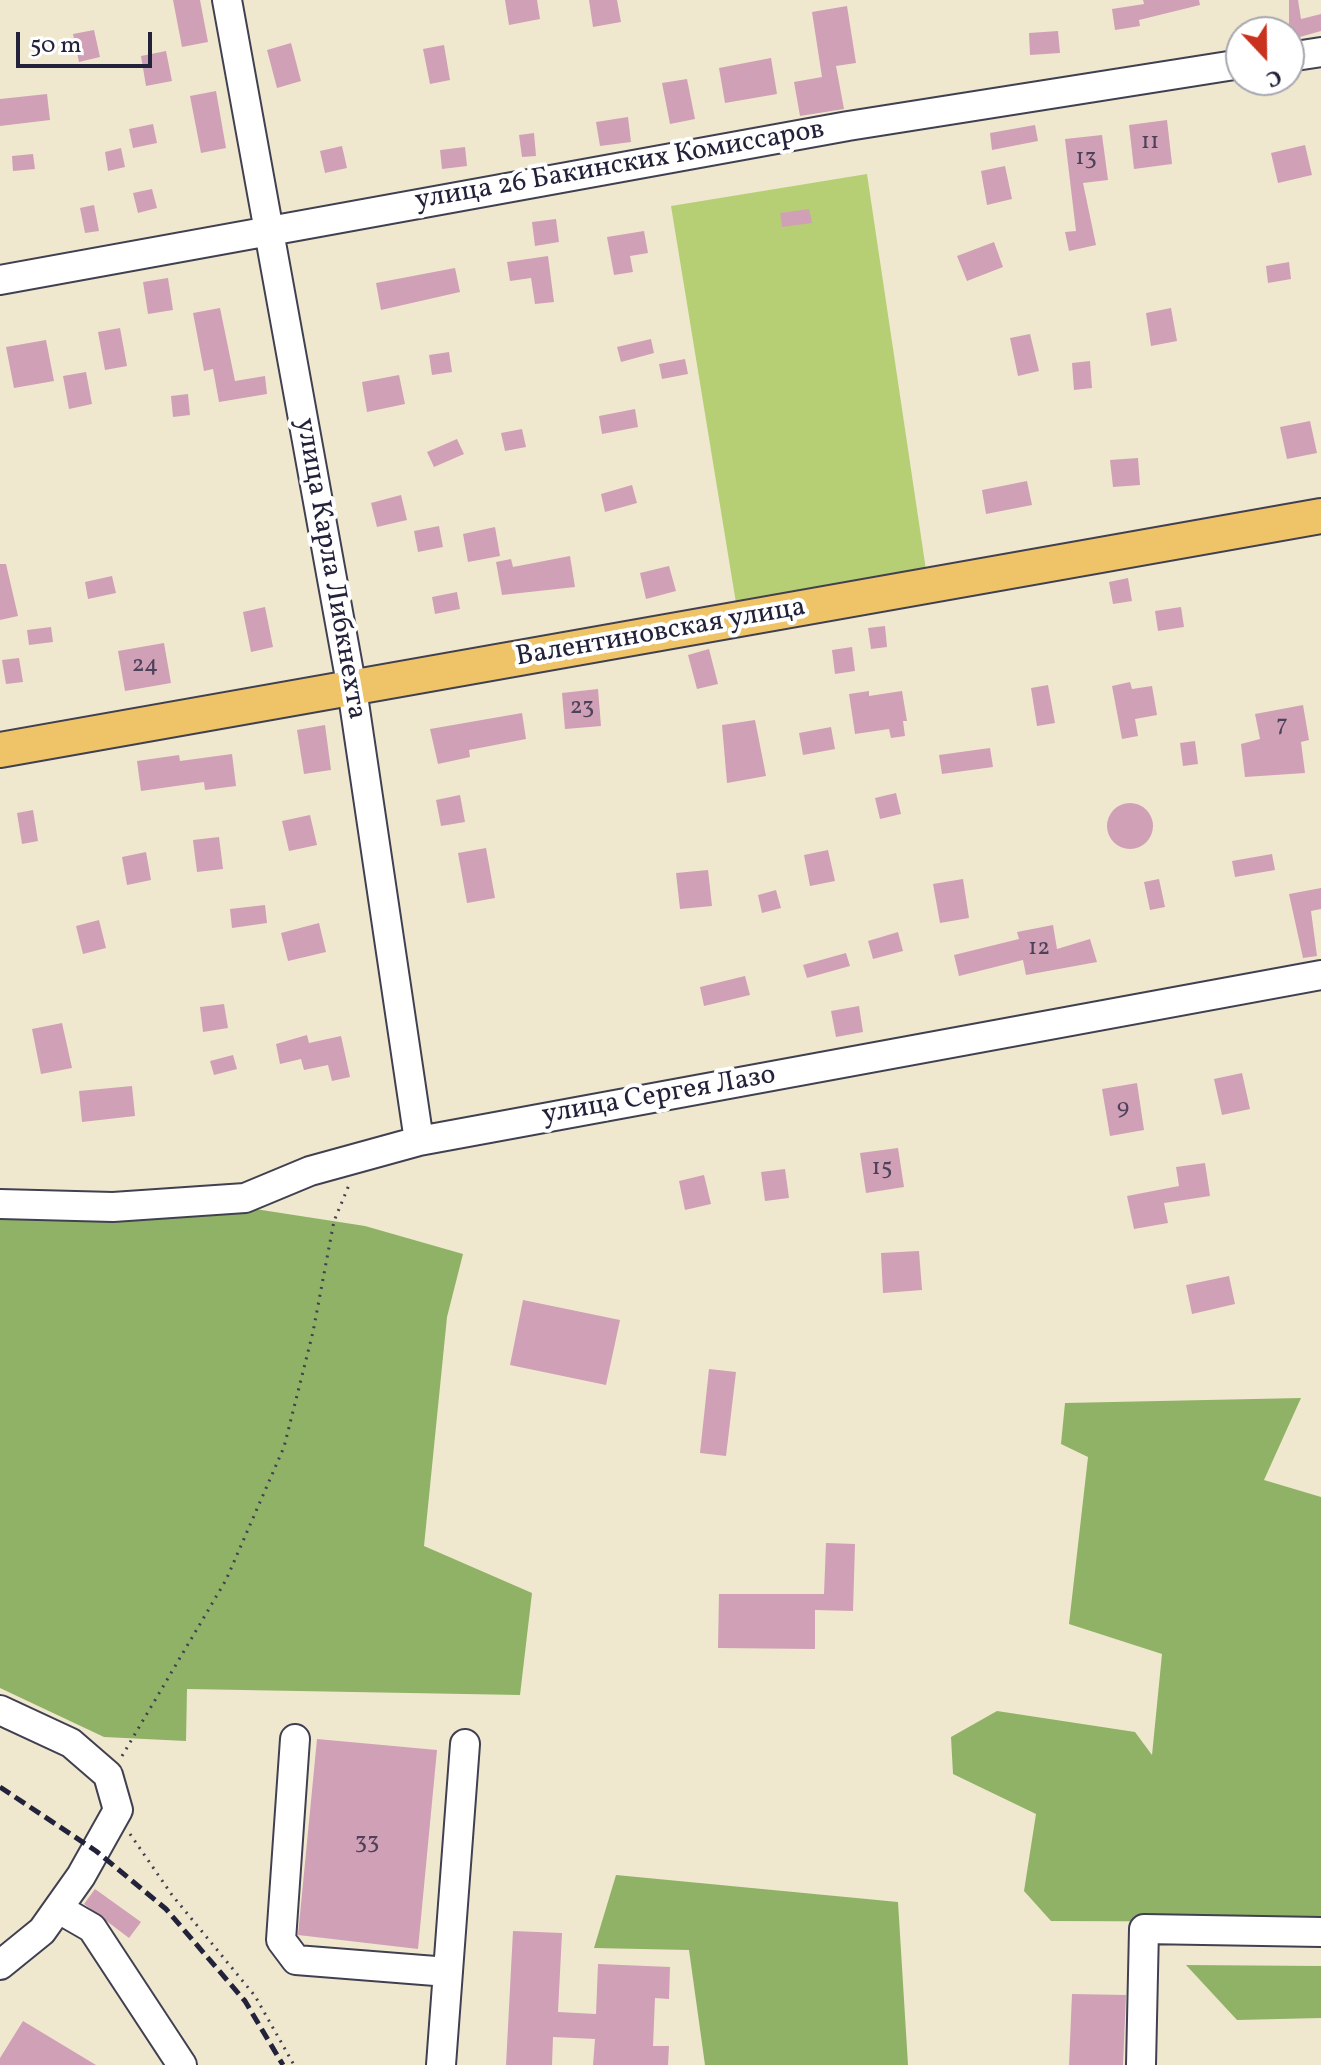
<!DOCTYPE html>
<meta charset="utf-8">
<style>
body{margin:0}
#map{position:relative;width:1321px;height:2065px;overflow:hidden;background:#efe8cf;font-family:Vollkorn,serif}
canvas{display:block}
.north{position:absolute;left:1225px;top:16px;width:80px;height:80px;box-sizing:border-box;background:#fff;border:2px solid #a7a7b1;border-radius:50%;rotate:158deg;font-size:22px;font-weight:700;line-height:32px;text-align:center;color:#22223b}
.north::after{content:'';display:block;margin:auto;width:28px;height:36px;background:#c8321e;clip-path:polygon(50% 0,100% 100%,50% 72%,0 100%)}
.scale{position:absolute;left:16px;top:32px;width:136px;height:36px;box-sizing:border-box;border:4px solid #22223b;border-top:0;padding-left:10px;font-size:24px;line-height:28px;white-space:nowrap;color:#22223b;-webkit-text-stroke:6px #fff;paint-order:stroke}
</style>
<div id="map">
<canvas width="1321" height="2065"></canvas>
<div class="north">С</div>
<div class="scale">50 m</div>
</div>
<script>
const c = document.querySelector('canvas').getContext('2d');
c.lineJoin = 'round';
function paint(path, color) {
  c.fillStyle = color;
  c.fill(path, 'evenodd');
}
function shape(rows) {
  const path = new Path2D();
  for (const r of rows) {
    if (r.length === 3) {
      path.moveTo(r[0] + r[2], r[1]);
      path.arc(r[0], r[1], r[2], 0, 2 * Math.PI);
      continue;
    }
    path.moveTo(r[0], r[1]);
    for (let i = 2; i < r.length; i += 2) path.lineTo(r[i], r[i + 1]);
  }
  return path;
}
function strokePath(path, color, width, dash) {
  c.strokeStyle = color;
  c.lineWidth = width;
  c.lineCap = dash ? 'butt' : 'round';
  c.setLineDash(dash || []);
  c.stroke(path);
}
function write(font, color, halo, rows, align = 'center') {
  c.font = font + ' Vollkorn,serif';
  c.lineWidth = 8;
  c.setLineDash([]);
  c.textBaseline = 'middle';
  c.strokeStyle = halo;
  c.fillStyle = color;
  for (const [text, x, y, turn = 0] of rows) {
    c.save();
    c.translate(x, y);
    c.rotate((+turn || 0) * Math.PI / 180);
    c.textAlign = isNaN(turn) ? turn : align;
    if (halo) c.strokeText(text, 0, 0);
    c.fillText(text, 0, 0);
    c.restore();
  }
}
const green = shape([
 [867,174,926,570,736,603,671,206]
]);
const forest = shape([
 [197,1200,365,1226,463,1254,447,1317,424,1546,532,1593,520,1695,187,1689,186,1741,104,1737,0,1688,0,1211],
 [1301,1398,1264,1480,1321,1497,1321,1922,1051,1921,1024,1891,1036,1814,953,1774,951,1737,997,1711,1135,1732,1152,1755,1162,1654,1069,1624,1088,1457,1061,1444,1065,1403],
 [616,1875,898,1902,908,2065,705,2065,689,1950,594,1948],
 [1186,1965,1321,1966,1321,2018,1237,2020]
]);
const building = shape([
 [173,0,200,0,208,42,182,47],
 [505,0,537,0,540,19,509,25],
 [589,0,617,0,621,22,593,27],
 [1143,0,1199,0,1200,5,1139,20,1140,26,1115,30,1112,9,1144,4],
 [1289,0,1298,0,1301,19,1321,14,1321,31,1289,40],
 [847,6,856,63,836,66,844,109,800,116,794,82,822,77,812,12],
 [94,30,100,57,79,62,73,34],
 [1058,31,1060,53,1030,55,1029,33],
 [291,43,301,81,277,88,267,50],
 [444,45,450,80,430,84,423,49],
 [166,51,172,81,146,86,141,56],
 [771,58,777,94,725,103,719,68],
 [687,79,695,119,670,124,662,83],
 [216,91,226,148,201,153,190,96],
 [47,94,50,120,0,126,0,99],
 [628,117,631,142,600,146,596,122],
 [1167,120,1172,164,1134,169,1129,125],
 [153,124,157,143,133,148,129,129],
 [1035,125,1038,141,992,150,990,133],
 [534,133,536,156,522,157,519,135],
 [1102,135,1108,180,1083,183,1096,245,1069,251,1065,232,1076,231,1065,139],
 [1305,145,1312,175,1278,183,1271,153],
 [342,146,347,168,325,173,320,151],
 [465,147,467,166,442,169,440,150],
 [121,148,125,167,108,171,105,152],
 [33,154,35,169,13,171,12,156],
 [1005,166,1012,199,987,205,981,171],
 [152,189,157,208,138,213,133,193],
 [94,205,99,231,85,233,80,208],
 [809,209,812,223,782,227,780,213],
 [556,219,559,242,535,246,532,222],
 [644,231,648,253,630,256,633,272,614,275,607,237],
 [994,242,1003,267,967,281,957,256],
 [548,256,554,302,535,304,531,278,510,281,507,262],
 [1289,262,1291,279,1268,283,1266,266],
 [455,268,460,292,381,310,376,283],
 [168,278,173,310,148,314,143,282],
 [220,308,235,381,265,376,267,394,219,402,213,369,204,371,193,313],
 [1171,308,1177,341,1151,346,1146,313],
 [120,328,127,366,105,370,98,332],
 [1030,334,1039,371,1018,376,1010,338],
 [651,339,654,353,621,362,617,347],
 [46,340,54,381,14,388,6,347],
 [449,352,452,372,432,375,429,355],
 [685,359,688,374,662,379,659,364],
 [1090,361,1092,388,1074,390,1072,363],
 [86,372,92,404,69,409,63,376],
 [399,375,405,404,367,412,362,382],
 [188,394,190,415,173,417,171,396],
 [635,409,638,427,602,434,599,416],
 [1310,421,1317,453,1287,459,1280,427],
 [522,429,526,447,505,451,501,433],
 [457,439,464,454,434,467,427,452],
 [1138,458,1140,485,1113,487,1110,460],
 [1027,481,1032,505,986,514,982,490],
 [632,485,637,503,605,512,601,494],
 [401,495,407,520,377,527,371,503],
 [439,526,443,547,418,552,414,531],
 [495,527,500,556,468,562,463,534],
 [570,556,575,587,502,595,496,562,511,559,513,567],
 [0,564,6,564,18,616,0,620],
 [669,566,676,591,646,599,640,573],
 [112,576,116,593,88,599,85,582],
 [1128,578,1132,601,1113,604,1109,582],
 [457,592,460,609,435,614,432,597],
 [265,607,273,647,251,652,243,612],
 [1181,607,1184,627,1158,631,1155,611],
 [885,626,887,647,871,649,868,628],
 [51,627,53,642,29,645,27,630],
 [164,643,171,683,125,691,118,651],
 [852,647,855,671,835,674,832,650],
 [709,649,718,684,697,689,688,655],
 [19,658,23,682,6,684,2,660],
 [1130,682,1132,689,1152,686,1157,715,1135,719,1138,736,1122,739,1112,686],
 [1048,685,1055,723,1037,726,1031,688],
 [598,689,601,726,565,729,562,693],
 [869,691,869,696,902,691,907,721,903,721,905,736,891,738,889,729,855,734,849,694],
 [1303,705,1309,740,1301,742,1305,773,1245,777,1241,744,1260,739,1255,714],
 [522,713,526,739,469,750,470,757,438,764,430,729],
 [755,720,766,776,727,783,722,725],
 [325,725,331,770,304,774,297,730],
 [831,727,835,749,803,755,799,733],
 [1195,741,1198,764,1183,766,1180,743],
 [990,748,993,767,942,774,939,755],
 [232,754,236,786,205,790,204,782,141,791,137,761,179,755,180,761],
 [896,793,901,814,880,819,875,798],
 [460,795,465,822,441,826,436,800],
 [1130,826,23],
 [33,810,38,841,22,844,17,813],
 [310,815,317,845,289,851,282,821],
 [219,837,223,869,197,872,193,840],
 [486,848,495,898,467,903,458,853],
 [828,850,835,881,810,886,804,855],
 [146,852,151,880,127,885,122,857],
 [1272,854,1275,870,1235,877,1232,861],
 [708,870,712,906,680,909,676,873],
 [963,879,969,918,940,923,933,884],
 [1159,879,1165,907,1150,910,1144,882],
 [1321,888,1321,909,1311,911,1317,956,1303,958,1289,894],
 [776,890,781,908,762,913,758,895],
 [265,905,267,923,232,928,230,909],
 [99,920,106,948,83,954,76,926],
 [319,923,326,952,288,961,281,933],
 [1053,925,1057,949,1090,939,1097,962,1026,975,1023,960,959,976,954,955,1019,939,1017,932],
 [898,932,903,951,873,959,868,941],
 [846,953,850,966,807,978,803,965],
 [745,976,750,995,704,1006,700,987],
 [224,1004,228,1028,203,1032,200,1007],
 [859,1006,863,1032,836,1037,831,1011],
 [62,1023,72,1068,41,1074,32,1029],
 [307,1035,309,1043,341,1036,350,1077,332,1081,328,1065,304,1070,301,1059,280,1064,276,1044],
 [233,1055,237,1069,214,1075,210,1061],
 [1242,1073,1250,1109,1222,1115,1214,1079],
 [1137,1083,1144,1130,1110,1136,1102,1089],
 [132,1086,135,1116,82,1122,79,1091],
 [898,1148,904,1187,866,1193,860,1153],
 [1205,1163,1210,1196,1164,1203,1168,1223,1134,1229,1127,1196,1179,1186,1176,1167],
 [785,1169,789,1198,765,1201,761,1172],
 [704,1175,711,1204,685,1210,679,1181],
 [919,1251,922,1290,883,1293,881,1253],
 [1229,1276,1235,1304,1192,1314,1186,1285],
 [523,1300,620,1320,606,1385,510,1365],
 [709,1369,736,1372,726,1456,700,1453],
 [826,1543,855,1544,853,1611,815,1610,815,1649,718,1648,719,1594,824,1594],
 [317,1739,437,1750,418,1949,298,1935],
 [95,1889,141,1922,129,1938,84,1904],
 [513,1931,562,1933,558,2012,596,2014,598,1964,670,1967,669,1999,655,1998,653,2046,669,2046,668,2065,593,2065,595,2039,553,2037,552,2065,506,2065],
 [1072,1994,1126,1995,1123,2065,1069,2065],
 [23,2021,96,2065,0,2065,0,2058]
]);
const path = shape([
 [122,1756,226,1580,284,1447,313,1332,334,1221,349,1185],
 [130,1834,172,1895,255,1996,294,2065]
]);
const minor = shape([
 [227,0,352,689,419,1141],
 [1289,57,1321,52],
 [0,280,848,126,1241,64],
 [0,1204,113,1207,245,1198,310,1171,419,1141,1321,975],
 [0,1710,71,1743,108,1775,118,1810,81,1876,42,1931,0,1965],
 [295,1739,281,1940,296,1960,448,1972],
 [59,1909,92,1928,182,2065],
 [441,2065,465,1744],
 [1141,2065,1144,1929,1321,1932]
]);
const major = shape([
 [0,750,1321,516]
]);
const rail = shape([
 [0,1787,96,1851,166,1909,245,2001,283,2065]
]);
const numberNames = [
 ["11",1150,144],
 ["13",1086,160],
 ["24",145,667],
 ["23",582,709],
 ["7",1282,727],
 ["12",1039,950],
 ["9",1123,1110],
 ["15",882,1170],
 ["33",367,1844]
];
const streetNames = [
 ["улица 26 Бакинских Комиссаров",620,167,-10],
 ["улица Карла Либкнехта",329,569,80],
 ["Валентиновская улица",661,634,-10],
 ["улица Сергея Лазо",659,1097,-10]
];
paint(green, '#b6cf75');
paint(forest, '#90b266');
paint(building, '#d0a0b6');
strokePath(minor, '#414051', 32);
strokePath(major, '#414051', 38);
strokePath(path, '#414051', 3, [2, 6]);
strokePath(minor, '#fff', 28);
strokePath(major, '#efc469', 34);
strokePath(rail, '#22223b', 5, [12, 6]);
write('24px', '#4e425a', null, numberNames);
write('28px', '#22223b', '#fff', streetNames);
</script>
